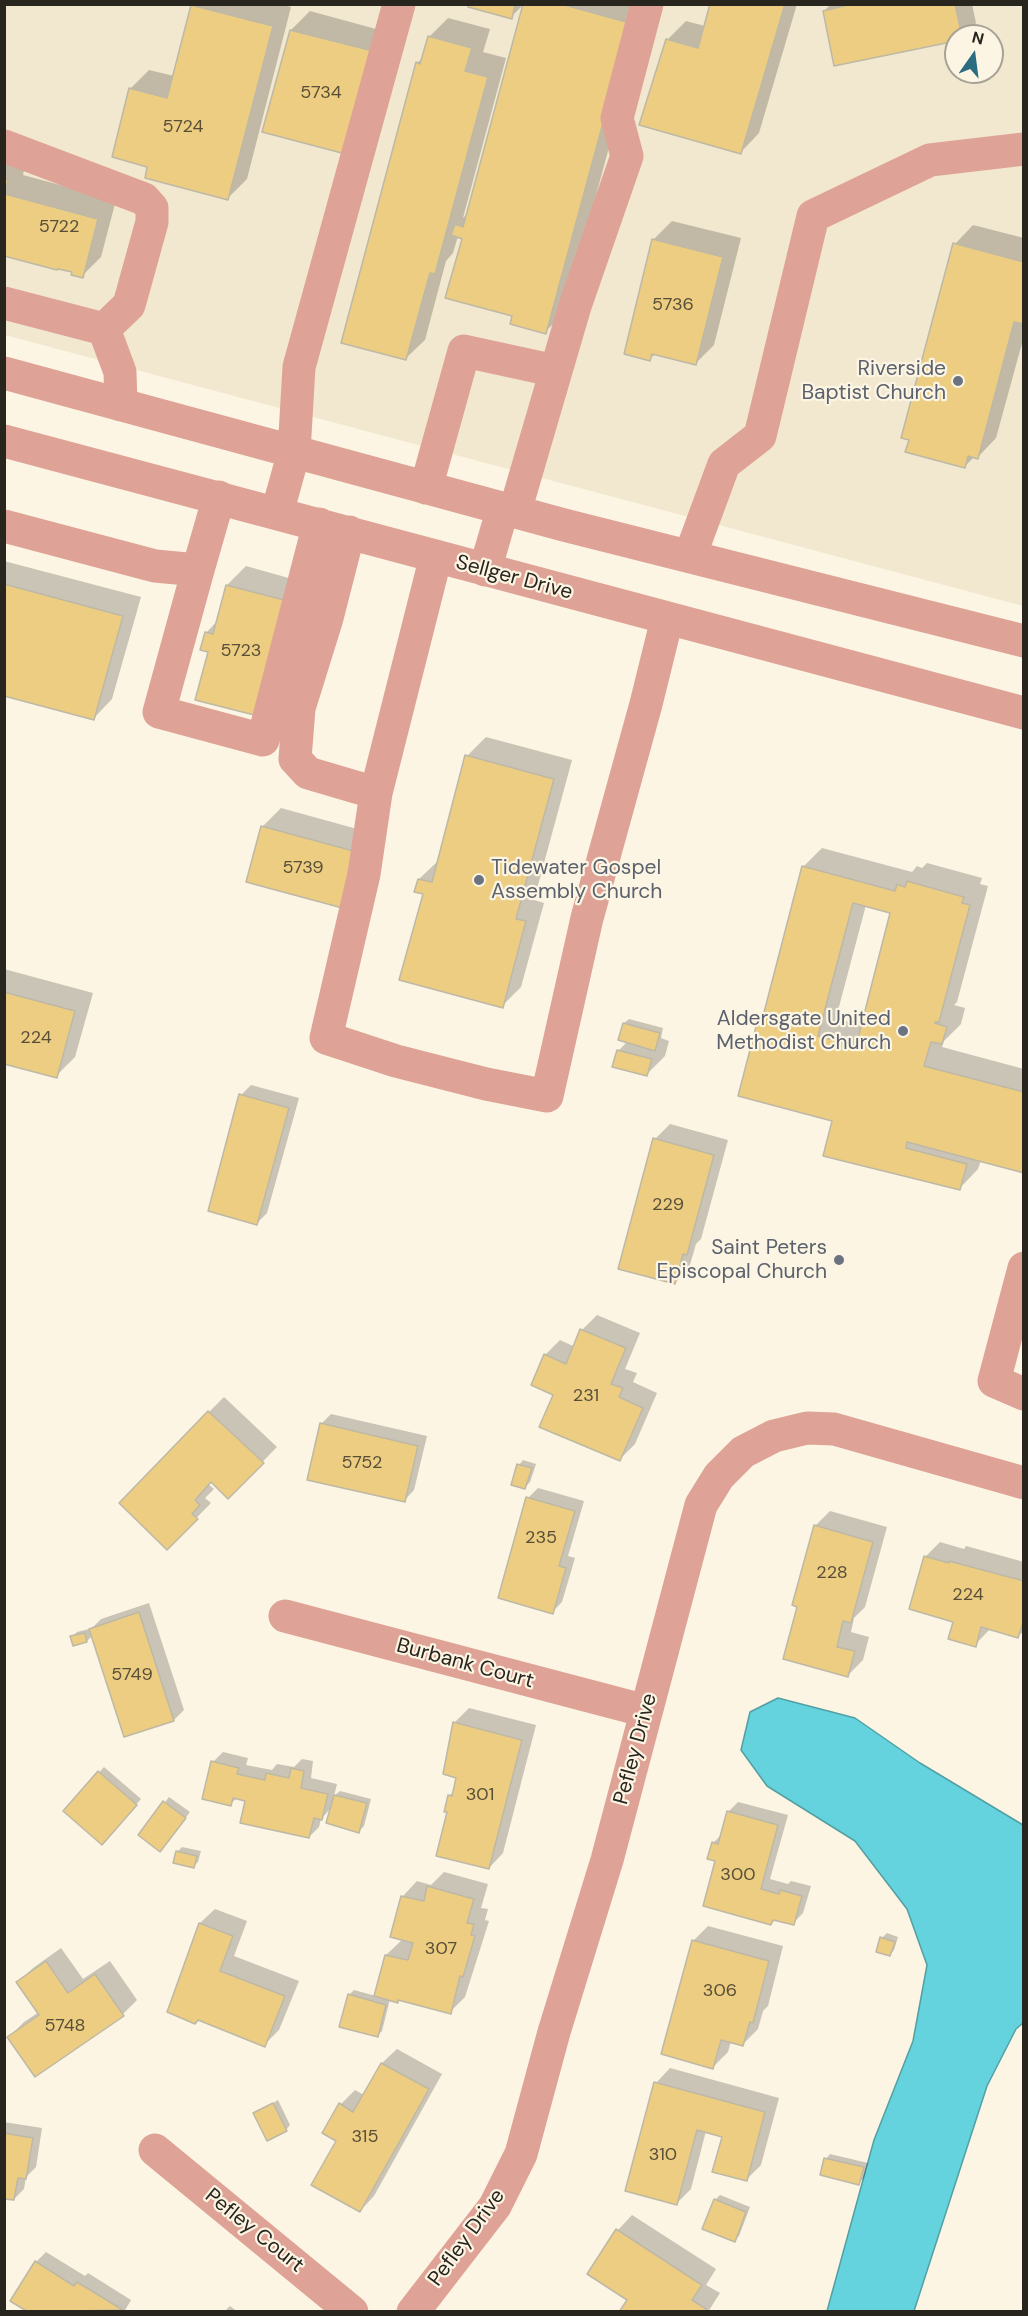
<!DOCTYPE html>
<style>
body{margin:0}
#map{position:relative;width:1028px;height:2316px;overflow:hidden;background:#fcf5e3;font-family:"DM Sans",sans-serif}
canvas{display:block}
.frame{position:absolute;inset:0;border:6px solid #28251f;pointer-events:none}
.north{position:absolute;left:944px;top:24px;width:60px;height:60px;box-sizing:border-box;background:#fcf5e3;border:2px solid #a7a295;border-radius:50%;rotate:14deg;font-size:16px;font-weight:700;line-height:24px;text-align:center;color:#28251f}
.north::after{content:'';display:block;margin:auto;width:21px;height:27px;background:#2b6d80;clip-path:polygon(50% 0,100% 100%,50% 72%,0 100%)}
</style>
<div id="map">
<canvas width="1028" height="2316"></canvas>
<div class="frame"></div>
<div class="north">N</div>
</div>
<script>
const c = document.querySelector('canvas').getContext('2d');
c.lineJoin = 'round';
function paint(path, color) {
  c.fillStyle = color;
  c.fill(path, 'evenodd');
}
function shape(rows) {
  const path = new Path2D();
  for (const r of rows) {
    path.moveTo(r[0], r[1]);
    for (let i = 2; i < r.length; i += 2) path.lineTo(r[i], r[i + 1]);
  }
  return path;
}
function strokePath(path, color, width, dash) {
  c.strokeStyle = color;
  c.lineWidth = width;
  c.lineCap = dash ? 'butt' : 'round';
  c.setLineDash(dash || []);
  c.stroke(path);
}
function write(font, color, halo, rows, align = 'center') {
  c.font = font + ' "DM Sans",sans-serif';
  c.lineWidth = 4.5;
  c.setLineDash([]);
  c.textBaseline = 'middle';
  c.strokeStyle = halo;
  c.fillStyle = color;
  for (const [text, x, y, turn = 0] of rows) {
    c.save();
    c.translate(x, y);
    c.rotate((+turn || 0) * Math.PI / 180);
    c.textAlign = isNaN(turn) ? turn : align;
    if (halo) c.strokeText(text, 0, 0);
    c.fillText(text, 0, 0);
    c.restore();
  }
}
const built = shape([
 [4,5,1023,5,1023,606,5,335],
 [956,36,992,36,992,72,956,72]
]);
const water = shape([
 [778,1698,855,1718,920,1763,1023,1825,1023,2023,1016,2029,987,2086,914,2311,827,2311,874,2140,913,2041,927,1965,907,1909,855,1841,767,1786,741,1750,750,1712,778,1698]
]);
const shadow = shape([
 [193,4,280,4,291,7,247,179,228,198,149,166,130,89,149,70,174,76],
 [470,4,524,4,511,17],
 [525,4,648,4,564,313,545,332,514,315,463,238,458,236,453,253,446,261,425,340,406,358,417,63,424,57,429,37,448,18,490,29,483,52,506,58,463,218,468,213],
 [711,4,797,4,759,133,741,152,667,40,686,21,705,26],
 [831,4,972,4,976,23,964,36,956,36,956,39,824,11],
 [310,11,398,35,371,135,291,30],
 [4,154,26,161,23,175,116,200,101,257,82,276,74,271,4,255],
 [672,221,741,238,714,345,695,364,655,354,650,359,653,240],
 [973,225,1024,238,1024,336,996,438,978,457,975,456,964,467,955,244],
 [4,561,141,597,112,699,94,718,4,695],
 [246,566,310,584,209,650,206,633,218,620,227,585],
 [486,737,572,760,534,900,544,903,521,987,502,1006,419,879,438,861,467,756],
 [281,808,379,835,364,889,262,827],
 [822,848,912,872,917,866,922,868,927,863,982,878,980,884,988,886,957,1002,954,1005,965,1008,961,1024,944,1041,942,1047,1024,1069,1024,1171,981,1160,978,1169,960,1188,834,1120,759,1020,764,1015,803,867],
 [866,905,892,912,863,1025,836,1018],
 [4,969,93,993,75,1057,56,1076,4,1062],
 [629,1019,663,1028,661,1038,669,1041,665,1056,646,1075,618,1051,627,1042,620,1039,624,1023],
 [251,1085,299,1098,267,1213,257,1223,241,1095],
 [670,1124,728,1140,701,1239,696,1244,689,1268,675,1283,655,1139],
 [597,1315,640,1333,625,1369,637,1373,633,1382,657,1393,635,1444,620,1459,555,1394,545,1355,560,1340,575,1347,582,1330],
 [224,1397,277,1447,228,1497,212,1481,208,1484,214,1489,205,1498,211,1503,167,1548,209,1412],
 [331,1414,427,1436,414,1490,404,1501,321,1424],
 [523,1460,536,1464,530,1482,525,1487,519,1465],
 [538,1488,584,1501,568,1556,575,1558,562,1602,552,1612,528,1498],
 [830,1511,887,1527,865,1607,854,1618,851,1632,869,1637,863,1660,848,1675,799,1606,815,1526],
 [940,1542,964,1549,966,1546,1024,1562,1024,1631,1018,1636,990,1629,975,1645,955,1621,925,1557],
 [149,1603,184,1710,174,1720,93,1635,87,1641,72,1637,77,1632,89,1629,89,1631,101,1619],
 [469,1708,536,1725,503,1853,489,1868,449,1796,455,1790,458,1777,454,1723],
 [223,1752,248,1758,246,1765,272,1770,277,1764,294,1767,302,1759,313,1761,311,1778,337,1784,334,1796,340,1791,371,1799,364,1826,359,1831,331,1808,321,1819,319,1827,309,1837,247,1800,237,1798,230,1804,213,1762],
 [104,1767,141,1799,107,1838,65,1810],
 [169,1797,190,1812,165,1845,140,1835],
 [738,1802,788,1815,770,1879,788,1884,791,1881,811,1886,803,1913,793,1923,776,1919,771,1924,717,1860,713,1843,722,1834,728,1812],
 [182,1847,201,1851,198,1862,193,1866,177,1852],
 [444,1872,488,1884,481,1908,488,1909,485,1920,489,1921,465,1997,450,2012,400,1999,397,2001,390,1999,382,2031,377,2036,349,1995,354,1990,376,1996,386,1955,403,1939,392,1936,403,1896,417,1881,431,1885],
 [215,1909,247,1921,234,1956,299,1981,279,2030,264,2045,199,2019,169,2012,200,1923],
 [708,1926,783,1946,768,2006,763,2011,758,2029,743,2044,731,2041,728,2052,713,2067,693,1941],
 [887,1933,898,1937,894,1950,889,1955,882,1938],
 [61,1948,83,1979,110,1961,137,2000,123,2014,9,2037,24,2022,39,2012,18,1982,33,1968],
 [397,2049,442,2074,374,2196,360,2211,338,2141,341,2104,355,2090,364,2095,382,2063],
 [670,2068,779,2098,761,2165,746,2180,724,2136,706,2131,691,2189,676,2204,656,2083],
 [278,2100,290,2125,286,2130,255,2114],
 [4,2122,42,2128,36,2167,26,2177,24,2189,14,2199,4,2197],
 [830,2154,868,2163,864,2178,859,2183,826,2159],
 [720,2195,750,2207,739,2236,734,2240,715,2200],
 [632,2215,716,2269,706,2285,720,2293,708,2312,621,2312,629,2300,589,2274,618,2230],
 [46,2252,85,2276,88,2273,131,2300,124,2312,31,2312,36,2262],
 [230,2306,238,2312,224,2312]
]);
const building = shape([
 [468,4,515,4,512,19,468,7,468,4],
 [523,4,561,4,630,23,546,334,510,324,512,316,445,298,462,239,451,235,455,224,463,227,523,4],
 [710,4,785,4,741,154,639,125,666,39,698,48,710,4],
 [852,4,955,4,962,36,956,36,956,41,834,66,823,11,852,4],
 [191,5,273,26,228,200,145,178,147,167,112,157,129,88,167,98,191,5],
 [290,30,381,53,353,156,262,132,290,30],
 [428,36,472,48,465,71,488,77,435,274,430,273,406,360,341,343,416,62,420,64,428,36],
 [4,179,8,180,5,194,98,219,83,278,71,275,72,272,58,269,57,270,4,256,4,179],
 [652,239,723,257,696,365,652,354,650,361,624,354,652,239],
 [953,243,1024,262,1024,324,1014,322,978,459,968,456,965,468,905,452,909,440,901,438,953,243],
 [4,584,123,616,94,720,4,696,4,584],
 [226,585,292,602,262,717,195,700,208,652,200,650,205,632,213,634,226,585],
 [465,755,554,779,516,919,526,921,503,1008,399,980,423,894,414,892,418,879,432,882,465,755],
 [261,826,361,853,346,909,246,882,261,826],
 [802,866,895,891,897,884,905,887,907,881,964,897,962,903,970,905,939,1022,935,1022,935,1023,947,1027,942,1044,931,1042,924,1066,1024,1092,1024,1173,907,1142,906,1148,967,1164,960,1190,823,1156,832,1121,738,1096,758,1019,762,1020,802,866],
 [853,903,890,913,856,1046,818,1036,853,903],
 [4,992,75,1011,57,1078,4,1064,4,992],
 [623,1023,660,1033,655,1051,618,1040,623,1023],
 [617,1050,652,1059,647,1076,612,1067,617,1050],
 [239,1094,289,1108,257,1225,208,1211,239,1094],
 [653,1138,714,1155,687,1255,683,1254,675,1284,618,1269,653,1138],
 [580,1329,626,1348,611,1384,623,1388,619,1397,643,1408,620,1461,539,1427,553,1395,531,1385,544,1354,566,1364,580,1329],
 [208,1411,264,1463,228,1499,211,1482,195,1500,200,1505,192,1514,198,1519,167,1550,119,1503,208,1411],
 [320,1423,418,1446,405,1502,307,1480,320,1423],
 [517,1464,532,1468,525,1489,511,1485,517,1464],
 [526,1497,575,1511,559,1566,566,1568,553,1614,498,1598,526,1497],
 [814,1525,873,1542,851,1623,843,1621,837,1647,855,1651,848,1677,783,1659,797,1607,792,1605,814,1525],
 [924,1556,949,1563,949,1561,1024,1581,1024,1619,1018,1638,981,1627,976,1647,948,1639,953,1622,909,1609,924,1556],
 [139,1612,174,1721,124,1737,89,1629,139,1612],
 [85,1633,87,1642,73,1646,70,1636,85,1633],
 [453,1722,522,1740,489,1869,436,1856,447,1812,444,1812,448,1795,452,1796,456,1778,443,1774,453,1722],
 [211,1761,239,1768,237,1774,265,1780,266,1773,289,1778,291,1768,304,1771,301,1788,328,1794,322,1820,314,1818,309,1838,240,1823,245,1801,233,1798,231,1806,202,1799,211,1761],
 [98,1771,137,1805,102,1845,63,1811,98,1771],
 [334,1795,367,1803,359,1833,326,1823,334,1795],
 [163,1801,186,1818,160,1852,138,1835,163,1801],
 [727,1811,778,1825,761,1889,779,1894,780,1890,802,1896,794,1925,773,1920,771,1925,703,1906,715,1861,707,1859,712,1842,718,1844,727,1811],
 [176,1851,197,1856,194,1868,173,1863,176,1851],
 [427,1886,474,1899,467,1923,474,1924,471,1935,475,1936,463,1977,460,1976,451,2014,398,2000,398,2003,374,1996,385,1955,408,1960,413,1943,390,1937,401,1896,424,1901,427,1886],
 [199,1923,233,1936,220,1971,285,1996,265,2047,198,2020,195,2024,167,2012,199,1923],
 [880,1937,895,1942,890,1956,876,1952,880,1937],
 [692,1940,769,1961,753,2023,750,2022,743,2046,721,2040,713,2069,661,2054,692,1940],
 [46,1961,68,1993,95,1974,124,2016,35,2077,7,2037,39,2015,16,1982,46,1961],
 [348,1994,386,2005,378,2037,339,2027,348,1994],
 [381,2063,429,2089,360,2212,311,2185,336,2141,322,2133,339,2103,353,2112,381,2063],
 [654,2082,765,2112,747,2181,712,2172,722,2137,697,2130,677,2205,625,2191,654,2082],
 [273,2103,287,2131,267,2141,253,2113,273,2103],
 [4,2133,33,2138,26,2179,18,2178,14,2200,4,2199,4,2133],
 [824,2158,864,2167,859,2185,820,2175,824,2158],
 [714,2199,746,2212,735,2242,702,2229,714,2199],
 [616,2229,702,2285,692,2300,706,2309,705,2312,619,2312,627,2300,587,2274,616,2229],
 [35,2261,74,2286,77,2282,123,2310,28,2312,10,2301,35,2261]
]);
const minor = shape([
 [4,146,144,199,152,208,152,222,129,305,104,329,4,303],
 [104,329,120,372,121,405],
 [4,373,564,525,1024,641],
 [4,441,1024,713],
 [426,488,464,351,556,371],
 [515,511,575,306,627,156,617,118,647,4],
 [277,513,294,452,299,367,399,4],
 [4,526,155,566,198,570,219,497],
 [349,532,327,618,299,708,295,759,308,773,376,793,436,556],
 [690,556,724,464,760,436,813,216,930,160,1024,149],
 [198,570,159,712,263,740,319,524],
 [485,570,503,508],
 [376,793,364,874,326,1038,396,1061,486,1084,547,1096,587,918,646,704,667,619],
 [1024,1268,994,1381,1024,1394],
 [285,1616,646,1711],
 [155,2150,352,2312],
 [413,2312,495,2206,521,2154,554,2032,607,1860,701,1505,719,1476,743,1452,774,1436,807,1428,834,1429,1024,1483]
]);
const markers = [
 [958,381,6,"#6b7280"],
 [479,880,6,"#6b7280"],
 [903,1031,6,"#6b7280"],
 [839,1260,6,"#6b7280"]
];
const numberNames = [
 ["5734",321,93],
 ["5724",183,127],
 ["5722",59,227],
 ["5736",673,305],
 ["5723",241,651],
 ["5739",303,868],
 ["224",36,1038],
 ["229",668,1205],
 ["231",586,1396],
 ["5752",362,1463],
 ["235",541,1538],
 ["228",832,1573],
 ["224",968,1595],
 ["5749",132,1675],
 ["301",480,1795],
 ["300",738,1875],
 ["307",441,1949],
 ["306",720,1991],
 ["5748",65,2026],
 ["315",365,2137],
 ["310",663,2155]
];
const worshipNames = [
 ["Riverside",946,369],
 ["Baptist Church",946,393],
 ["Tidewater Gospel",491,868,"left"],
 ["Assembly Church",491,892,"left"],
 ["Aldersgate United",891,1019],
 ["Methodist Church",891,1043],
 ["Saint Peters",827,1248],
 ["Episcopal Church",827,1272]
];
const streetNames = [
 ["Sellger Drive",514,578,15],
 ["Burbank Court",465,1664,15],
 ["Pefley Drive",636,1749,-75],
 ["Pefley Court",254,2231,39],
 ["Pefley Drive",467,2238,-54]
];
paint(built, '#f2e8cf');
paint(water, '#64d3dd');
strokePath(water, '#529fa4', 1.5);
paint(shadow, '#0003');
paint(building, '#eccd81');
strokePath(building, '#beb8a7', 1.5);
strokePath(minor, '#dea396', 33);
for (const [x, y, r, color] of markers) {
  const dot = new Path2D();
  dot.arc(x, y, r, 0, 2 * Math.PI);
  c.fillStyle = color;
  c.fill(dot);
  strokePath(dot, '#fcf5e3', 2);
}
write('18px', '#594f38', null, numberNames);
write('21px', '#5b616d', '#fcf5e3', worshipNames, 'right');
write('21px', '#28251f', '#fcf5e3', streetNames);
</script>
